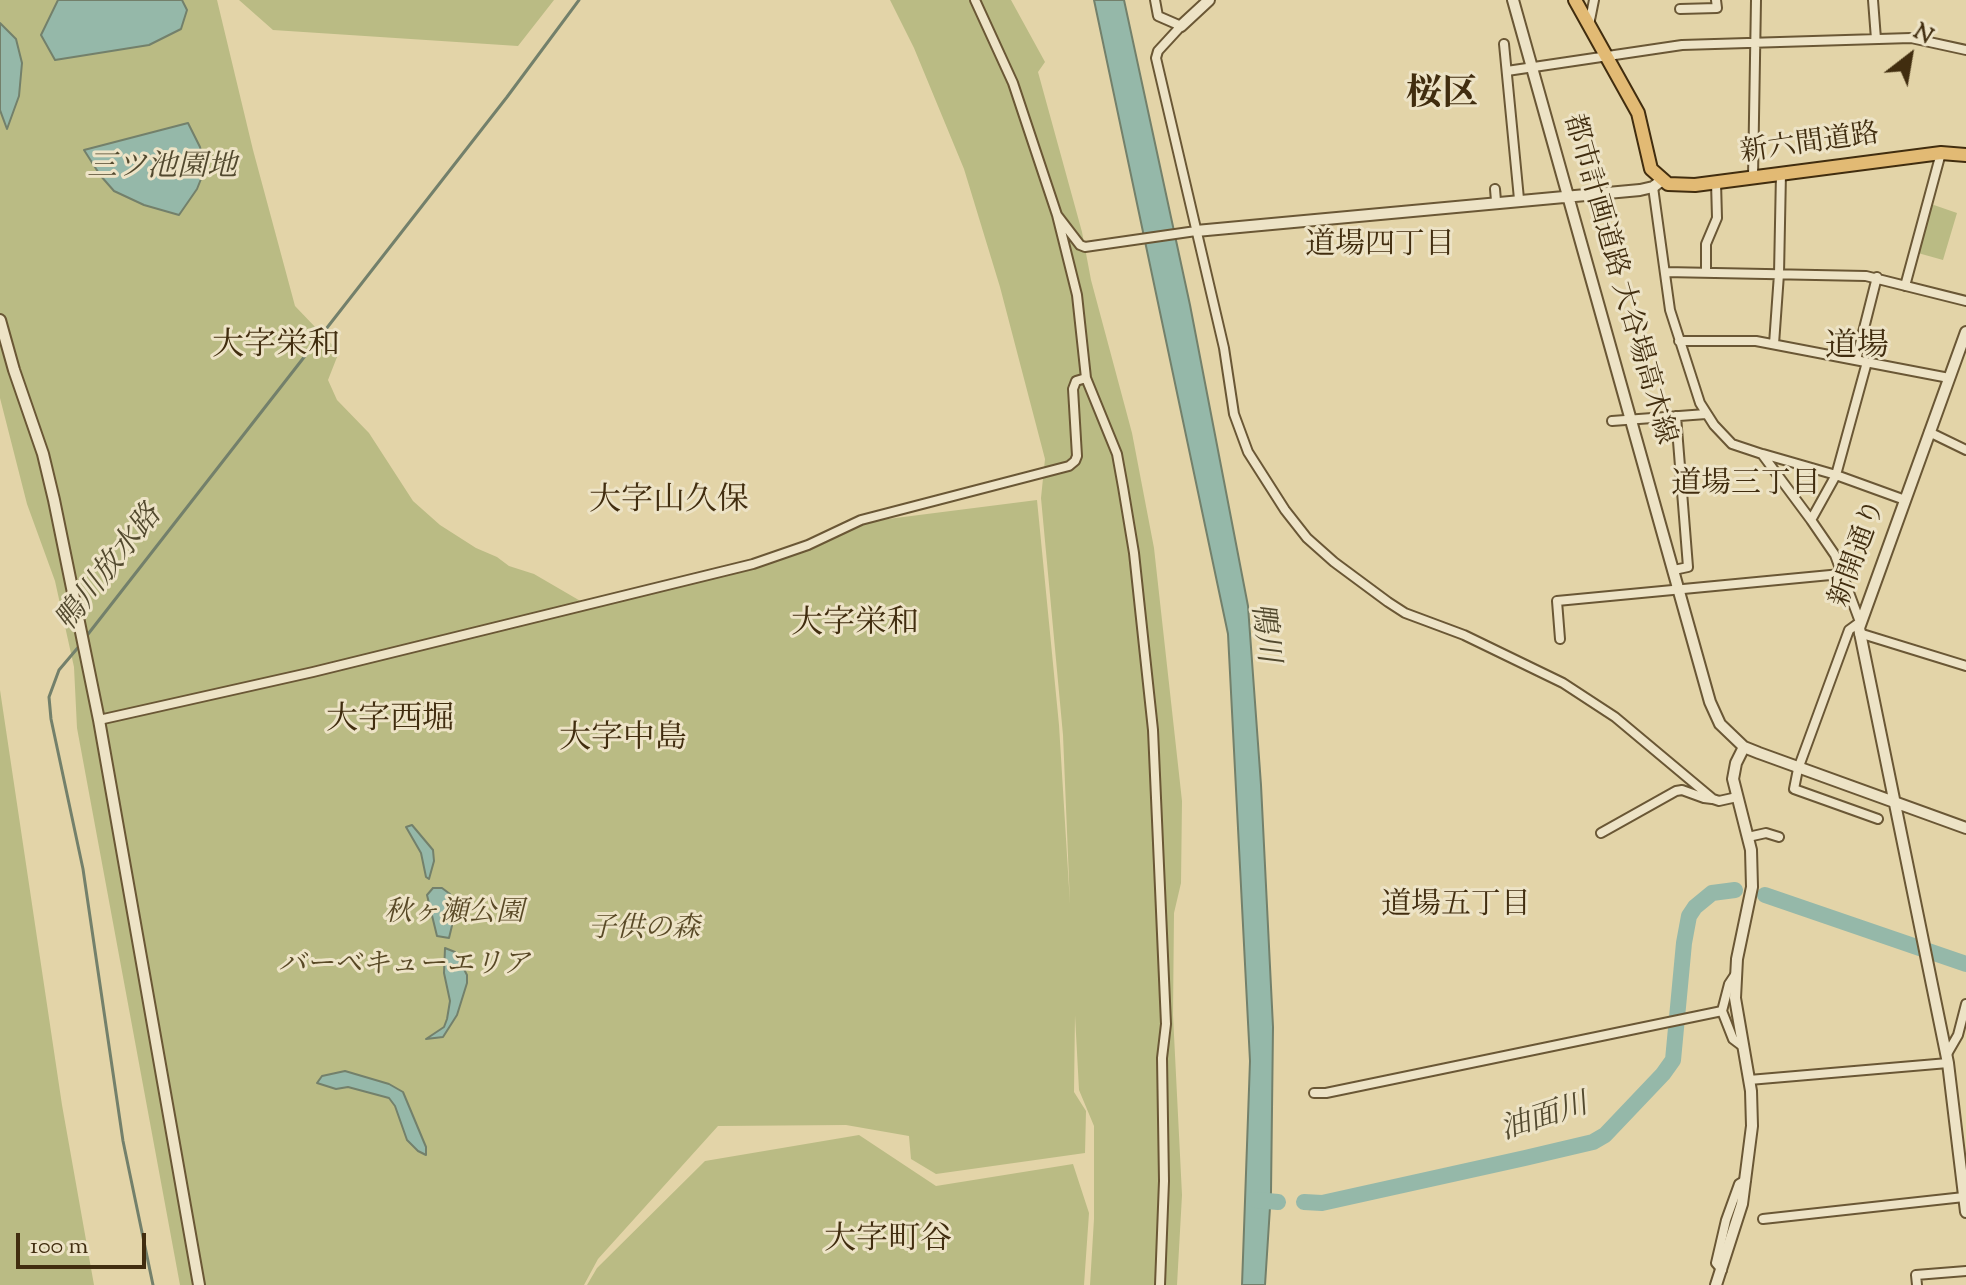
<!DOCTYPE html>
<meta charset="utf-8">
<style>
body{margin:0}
#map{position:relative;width:1966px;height:1285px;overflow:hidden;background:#e3d4a8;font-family:"Sorts Mill Goudy",serif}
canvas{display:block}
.north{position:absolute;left:1870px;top:16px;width:80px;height:80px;-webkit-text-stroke:6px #ede3c6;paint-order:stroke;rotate:31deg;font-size:22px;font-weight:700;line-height:32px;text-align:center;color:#412d0f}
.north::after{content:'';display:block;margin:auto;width:28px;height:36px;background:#412d0f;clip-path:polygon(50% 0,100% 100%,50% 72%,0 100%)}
.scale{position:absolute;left:16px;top:1233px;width:130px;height:36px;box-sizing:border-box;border:4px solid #412d0f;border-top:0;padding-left:10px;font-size:24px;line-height:28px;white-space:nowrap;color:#412d0f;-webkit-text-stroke:6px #ede3c6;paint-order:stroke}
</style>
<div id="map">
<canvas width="1966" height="1285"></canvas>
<div class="north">N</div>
<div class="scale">100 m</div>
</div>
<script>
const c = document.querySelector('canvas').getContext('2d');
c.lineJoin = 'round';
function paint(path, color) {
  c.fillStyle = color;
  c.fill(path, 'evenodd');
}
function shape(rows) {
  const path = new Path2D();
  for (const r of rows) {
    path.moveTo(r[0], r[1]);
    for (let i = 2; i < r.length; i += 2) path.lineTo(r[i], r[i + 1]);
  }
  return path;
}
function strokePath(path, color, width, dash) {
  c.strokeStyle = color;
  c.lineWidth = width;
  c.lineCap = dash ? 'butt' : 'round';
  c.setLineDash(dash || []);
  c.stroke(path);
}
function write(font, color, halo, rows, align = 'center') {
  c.font = font + ' "Sorts Mill Goudy","Noto Serif JP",serif';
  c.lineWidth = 6;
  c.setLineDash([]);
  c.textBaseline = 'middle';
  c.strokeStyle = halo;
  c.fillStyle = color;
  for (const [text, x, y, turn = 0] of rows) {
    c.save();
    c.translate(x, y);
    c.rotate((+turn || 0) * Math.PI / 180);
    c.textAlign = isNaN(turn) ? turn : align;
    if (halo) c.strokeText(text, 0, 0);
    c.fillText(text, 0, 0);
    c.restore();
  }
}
const green = shape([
 [0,0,217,0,253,150,295,306,339,352,328,380,337,400,369,433,413,501,440,525,476,548,497,557,509,566,534,574,589,606,780,559,864,522,1037,500,1059,725,1070,904,1063,735,1041,498,1045,459,1000,287,964,169,914,48,890,0,1011,0,1045,62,1038,72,1082,232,1091,280,1132,433,1154,548,1182,801,1181,883,1174,913,1173,1015,1182,1195,1177,1285,1090,1285,1094,1219,1094,1126,1079,1090,1075,1015,1074,1092,1086,1111,1085,1153,936,1174,911,1159,909,1136,846,1125,718,1126,598,1259,584,1285,180,1285,77,728,74,667,55,581,27,504,0,398],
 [239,0,554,0,518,46,273,30],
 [1931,204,1957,213,1943,260,1918,253],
 [0,690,62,1105,94,1285,0,1285],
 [859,1135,936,1186,1073,1164,1089,1213,1084,1285,587,1285,597,1268,705,1161]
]);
const water = shape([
 [58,0,182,0,187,10,181,29,149,45,55,60,41,35,58,0],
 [1094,0,1124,0,1190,305,1248,606,1261,785,1273,1027,1271,1192,1265,1285,1242,1285,1250,1061,1228,634,1094,0],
 [0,23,16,39,22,63,19,96,7,129,0,110,0,23],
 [188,123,200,147,205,169,197,189,179,215,144,205,114,191,100,175,84,150,188,123],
 [412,825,433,850,434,861,429,879,426,877,421,853,406,827,412,825],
 [433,888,442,888,450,894,457,905,449,938,437,936,427,895,433,888],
 [445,948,455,952,467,975,467,983,457,1015,443,1037,426,1039,444,1027,447,1019,450,1001,444,973,445,948],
 [345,1071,389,1084,403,1092,426,1147,426,1155,418,1151,407,1140,395,1106,389,1098,348,1087,336,1089,317,1083,322,1076,345,1071]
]);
const stream = shape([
 [85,638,507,97,579,0],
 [81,644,59,670,49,697,51,719,83,869,123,1141,153,1285]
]);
const river = shape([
 [1765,895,1966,964],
 [1256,1200,1278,1202],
 [1304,1202,1322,1203,1525,1158,1593,1142,1605,1135,1663,1074,1673,1060,1684,943,1689,916,1695,907,1712,893,1735,890]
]);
const minor = shape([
 [975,0,1013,83,1057,215],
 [1155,0,1158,16,1181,26,1158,51,1156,58,1224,348,1234,414,1248,452,1285,510,1307,538,1334,562,1388,602,1405,613,1464,635,1563,683,1615,717,1713,799,1719,801,1737,797],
 [1873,0,1876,39],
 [1680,9,1717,8,1716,0],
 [1589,25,1594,0],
 [1504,44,1519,199],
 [1507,71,1682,45,1911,38,1966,50],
 [1753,177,1756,0],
 [1653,187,1670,310,1700,403,1714,425,1732,444,1762,454,1811,520,1835,555,1860,622,1849,630,1798,769,1794,789,1878,819],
 [1495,189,1496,201],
 [1665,272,1866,276,1966,301],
 [1706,272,1706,244,1717,218,1716,182],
 [1905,286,1941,153],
 [1679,341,1756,341,1949,378],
 [1774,344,1779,274,1781,173],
 [1856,360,1877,277],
 [1086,378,1117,454,1123,487,1134,553,1153,730,1166,1024,1162,1058,1164,1181,1160,1285],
 [1612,421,1706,414],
 [1929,432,1966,450],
 [1763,454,1836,475,1905,500],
 [1811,520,1836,475,1867,362],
 [1674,570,1688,567,1676,416],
 [1859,633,1966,666],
 [1560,639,1557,601,1841,574],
 [99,720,313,672,753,564,808,545,861,520,1069,466,1075,461,1077,456,1073,389,1076,381,1086,378,1077,295,1057,215,1080,245,1085,247,1196,231],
 [1601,833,1676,791,1682,790,1704,798,1712,799],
 [1748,837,1766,833,1779,837],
 [1735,975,1729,984,1722,1011,1733,1039,1741,1045],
 [1947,1054,1958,1035,1966,1004],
 [1749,1080,1948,1063],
 [1314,1093,1326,1093,1722,1011],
 [1763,1219,1964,1197],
 [1722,1270,1716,1263,1726,1220,1739,1184,1746,1180],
 [1917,1285,1916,1275,1966,1271]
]);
const tertiary = shape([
 [1513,0,1710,702,1720,724,1744,747,1759,753,1966,828],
 [1181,26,1209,0],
 [1196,231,1640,190,1653,187,1661,181],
 [0,320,14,370,43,454,54,500,99,720,199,1285],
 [1966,332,1859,628,1948,1063,1966,1212],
 [1716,1285,1742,1204,1752,1126,1751,1091,1735,998,1737,959,1752,887,1751,850,1733,779,1736,763,1744,747]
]);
const primary = shape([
 [1575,0,1638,113,1651,169,1668,184,1695,185,1941,153,1966,155]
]);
const streetNames = [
 ["新六間道路",1810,146,-8],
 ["都市計画道路 大谷場高木線",1617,280,74],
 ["新開通り",1860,554,-70]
];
const parkNames = [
 ["秋ヶ瀬公園",454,915],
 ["子供の森",644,931],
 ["バーベキューエリア",404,967]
];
const waterNames = [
 ["三ツ池園地",162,170],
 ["鴨川放水路",111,570,-52],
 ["鴨川",1262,633,83],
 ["油面川",1545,1120,-18]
];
const neighbourhoodNames = [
 ["道場四丁目",1380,248],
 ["道場三丁目",1746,487],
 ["道場五丁目",1456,908]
];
const quarterNames = [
 ["大字栄和",276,349],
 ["道場",1857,350],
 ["大字山久保",669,504],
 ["大字栄和",855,627],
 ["大字西堀",390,723],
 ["大字中島",623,742],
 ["大字町谷",888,1243]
];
const districtNames = [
 ["桜区",1442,98]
];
paint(green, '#babb84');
paint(water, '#95b8a9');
strokePath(water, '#73806b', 2);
strokePath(stream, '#73806b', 3);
strokePath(river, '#95b8a9', 16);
strokePath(minor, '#6a5735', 12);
strokePath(tertiary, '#6a5735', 14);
strokePath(primary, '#412d0f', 16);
strokePath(minor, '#ede3c6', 8);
strokePath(tertiary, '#ede3c6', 10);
strokePath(primary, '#e2ba74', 12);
write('28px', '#412d0f', '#ede3c6', streetNames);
write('italic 28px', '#594926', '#ede3c6', parkNames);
write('italic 30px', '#52492e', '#ede3c6', waterNames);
write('30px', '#412d0f', '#ede3c6', neighbourhoodNames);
write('32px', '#412d0f', '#ede3c6', quarterNames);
write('bold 36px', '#412d0f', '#ede3c6', districtNames);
</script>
